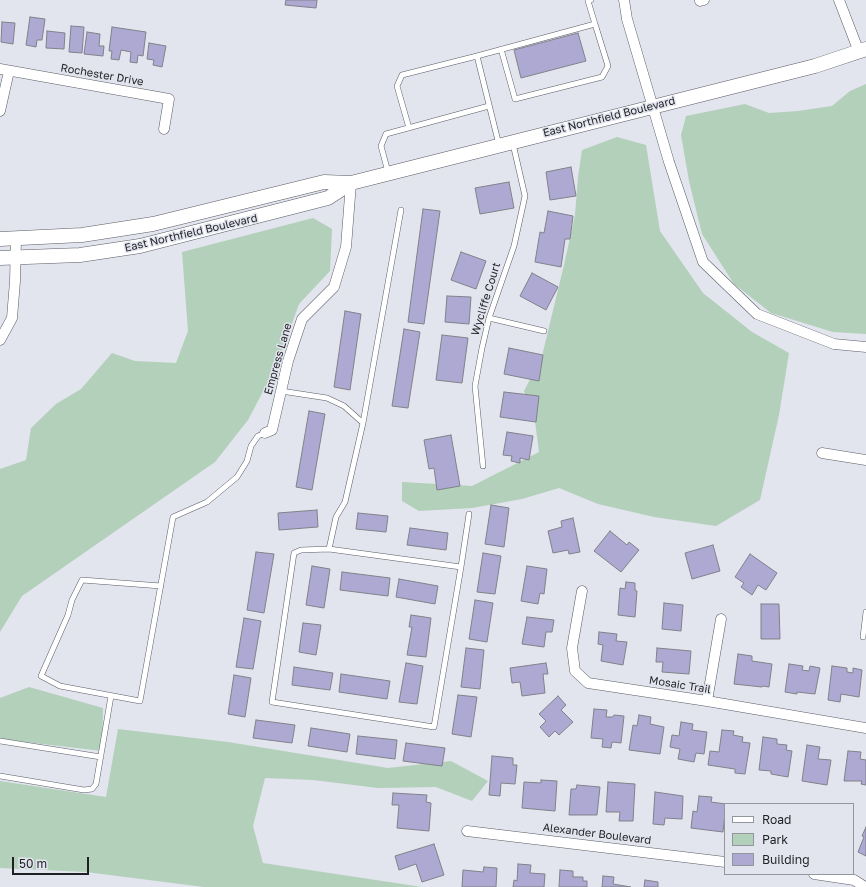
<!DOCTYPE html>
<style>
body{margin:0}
#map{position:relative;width:866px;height:887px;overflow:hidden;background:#e2e4ee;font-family:"Golos Text",sans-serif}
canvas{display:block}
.legend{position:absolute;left:724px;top:803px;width:130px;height:72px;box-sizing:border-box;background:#e2e4ee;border:1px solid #94969d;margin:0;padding:5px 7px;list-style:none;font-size:12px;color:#1f2024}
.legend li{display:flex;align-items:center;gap:8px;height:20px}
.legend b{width:20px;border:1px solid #94969d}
.scale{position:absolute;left:12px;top:857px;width:77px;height:18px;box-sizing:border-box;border:2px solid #1f2024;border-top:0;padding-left:5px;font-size:12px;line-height:14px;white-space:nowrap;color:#1f2024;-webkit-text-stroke:3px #e2e4ee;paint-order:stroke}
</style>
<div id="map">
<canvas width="866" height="887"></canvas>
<ul class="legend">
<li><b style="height:5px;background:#fff"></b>Road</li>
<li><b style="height:11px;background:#b3d0ba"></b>Park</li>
<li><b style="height:11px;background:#aea9d2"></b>Building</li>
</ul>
<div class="scale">50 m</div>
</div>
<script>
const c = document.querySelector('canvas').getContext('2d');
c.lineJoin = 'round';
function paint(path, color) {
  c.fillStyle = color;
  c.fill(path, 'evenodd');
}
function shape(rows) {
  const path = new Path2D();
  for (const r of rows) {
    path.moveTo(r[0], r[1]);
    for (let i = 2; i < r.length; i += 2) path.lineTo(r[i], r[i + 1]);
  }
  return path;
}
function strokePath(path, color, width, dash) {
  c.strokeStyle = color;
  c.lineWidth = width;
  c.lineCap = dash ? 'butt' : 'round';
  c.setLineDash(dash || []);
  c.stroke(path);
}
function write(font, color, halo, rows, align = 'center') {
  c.font = font + ' "Golos Text",sans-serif';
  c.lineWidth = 3;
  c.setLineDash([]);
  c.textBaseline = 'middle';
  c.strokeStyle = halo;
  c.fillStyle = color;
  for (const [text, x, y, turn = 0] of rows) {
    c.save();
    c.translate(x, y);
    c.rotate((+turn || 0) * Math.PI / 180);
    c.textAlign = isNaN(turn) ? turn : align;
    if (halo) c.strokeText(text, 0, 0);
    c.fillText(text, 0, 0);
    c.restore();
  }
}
const green = shape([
 [866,84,866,334,833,332,771,313,734,284,702,234,689,181,681,135,686,116,745,104,769,113,798,111,832,106,850,91],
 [617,137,646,145,660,231,703,293,752,332,789,353,779,415,760,500,716,526,654,517,598,504,559,488,522,499,472,508,419,511,402,501,402,482,472,486,539,452,535,421,524,391,542,356,564,265,575,215,578,177,582,150],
 [313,218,332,229,330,271,299,304,277,365,248,420,215,462,22,596,0,632,0,469,26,460,31,428,56,404,81,389,112,353,135,361,176,363,188,331,182,252],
 [29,687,103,708,102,751,0,739,0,698],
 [118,729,228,742,388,768,451,761,488,781,472,801,436,787,378,788,313,780,265,778,253,826,263,863,422,887,204,887,86,872,0,868,0,781,106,797]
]);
const building = shape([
 [286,0,317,0,316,8,285,5,286,0],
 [30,17,45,19,42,40,37,40,36,47,26,45,30,17],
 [2,22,15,23,13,44,1,42,2,22],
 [71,26,84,27,82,53,69,52,71,26],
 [112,27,146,32,143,56,138,55,137,63,130,62,131,52,121,50,119,60,111,59,112,51,109,51,112,27],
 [47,31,65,33,64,49,46,48,47,31],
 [87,32,100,34,99,46,104,46,103,56,84,54,87,32],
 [578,33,586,61,521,78,514,50,578,33],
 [149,43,166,46,162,67,153,65,154,60,147,59,149,43],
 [571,167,576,196,550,200,546,172,571,167],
 [509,182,514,208,480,214,475,188,509,182],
 [423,209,440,211,424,324,408,322,423,209],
 [548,211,573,216,570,239,565,239,561,267,535,262,540,232,544,233,548,211],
 [461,252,486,261,476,289,451,280,461,252],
 [532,273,558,287,546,310,520,296,532,273],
 [447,296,471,297,469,324,445,322,447,296],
 [345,311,361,314,350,390,334,387,345,311],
 [404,329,420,332,408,408,392,406,404,329],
 [442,335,468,338,462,383,436,380,442,335],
 [509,348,543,355,539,381,504,374,509,348],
 [504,392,539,396,536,422,500,417,504,392],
 [309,411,325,414,312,490,296,487,309,411],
 [507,432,533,436,529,460,520,458,520,463,511,461,512,456,503,455,507,432],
 [451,435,460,486,437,490,434,468,429,469,424,440,451,435],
 [491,505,509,508,504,547,485,544,491,505],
 [317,510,318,527,279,530,278,513,317,510],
 [358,513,388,516,386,532,356,529,358,513],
 [573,518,580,552,569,554,568,550,553,553,548,531,562,527,561,521,573,518],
 [410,528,448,533,446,550,407,545,410,528],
 [610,531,627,545,629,542,639,550,621,572,594,551,610,531],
 [713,545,720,571,692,579,685,553,713,545],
 [256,552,274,554,264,613,247,610,256,552],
 [483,553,501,556,495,594,477,592,483,553],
 [750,554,777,573,766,590,758,585,752,595,741,587,744,583,735,577,750,554],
 [312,566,330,569,324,608,306,605,312,566],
 [527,566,547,569,544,594,540,593,538,604,521,601,527,566],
 [342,572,390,578,388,596,340,590,342,572],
 [399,579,438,586,435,604,396,597,399,579],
 [626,582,635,583,635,590,637,591,635,617,618,615,620,588,625,589,626,582],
 [475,600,493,603,487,642,469,639,475,600],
 [664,603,683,605,681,631,662,629,664,603],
 [761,604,779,604,780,639,761,639,761,604],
 [411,615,431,618,426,657,407,655,412,627,409,627,411,615],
 [527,617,554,620,552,632,546,632,544,647,522,644,527,617],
 [244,618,261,621,253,669,236,667,244,618],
 [303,623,321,625,316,655,299,652,303,623],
 [599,632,617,634,616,641,627,642,623,665,601,661,603,645,598,644,599,632],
 [466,648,484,650,480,689,461,687,466,648],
 [657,648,691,651,689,674,662,672,663,662,656,662,657,648],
 [738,654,752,656,752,661,772,664,769,687,762,686,762,687,734,684,738,654],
 [406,663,423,666,417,704,399,702,406,663],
 [546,663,548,674,543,674,545,693,522,696,520,682,512,683,510,668,546,663],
 [789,664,803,666,802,670,809,671,810,666,820,668,815,694,797,692,797,694,785,692,789,664],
 [832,666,847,668,847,672,853,673,853,668,862,670,859,697,841,694,840,702,828,700,832,666],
 [294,667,333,673,330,690,292,685,294,667],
 [341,674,390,681,387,699,339,692,341,674],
 [234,675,251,678,245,717,228,714,234,675],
 [458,695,477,697,471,737,452,734,458,695],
 [558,696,566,705,561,710,573,722,559,735,555,731,549,737,540,727,546,721,539,714,558,696],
 [594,709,607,710,606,717,613,717,614,715,624,716,621,743,612,742,611,748,602,747,603,739,591,738,594,709],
 [639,715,651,717,650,724,664,727,660,754,629,750,633,725,637,726,639,715],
 [256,720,295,725,292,743,253,738,256,720],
 [681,722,693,724,692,730,707,732,704,754,696,753,694,762,678,759,680,749,670,747,672,735,679,736,681,722],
 [311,728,350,734,347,752,308,746,311,728],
 [722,730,734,731,733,735,743,737,742,742,750,743,745,774,735,773,735,769,708,765,710,751,719,752,722,730],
 [358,736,397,740,395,759,356,754,358,736],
 [763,737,777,739,777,744,787,745,786,750,792,751,788,777,771,774,771,771,759,770,763,737],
 [406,743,445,748,442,766,403,761,406,743],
 [807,745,820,747,818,759,831,760,827,785,802,781,807,745],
 [848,751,861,752,860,759,866,760,866,785,861,784,862,781,844,781,848,751],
 [492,756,513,758,513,765,517,765,515,784,501,783,500,796,489,795,492,756],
 [541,780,557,781,555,811,522,808,524,782,541,783,541,780],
 [608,782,635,784,633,821,619,821,620,812,606,812,608,782],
 [577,785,600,787,597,815,569,815,571,789,576,789,577,785],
 [655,792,683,796,682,819,665,818,664,825,653,824,655,792],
 [393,793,427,795,426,802,431,803,429,831,397,828,399,805,392,805,393,793],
 [699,796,712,797,711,802,726,804,723,832,691,828,693,811,697,812,699,796],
 [866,827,866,856,858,852,864,837,862,836,866,827],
 [434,844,444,875,422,882,416,864,399,870,395,856,434,844],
 [518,864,531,865,530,873,545,874,544,887,513,887,514,880,517,881,518,864],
 [484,867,497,868,496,887,462,887,463,870,483,872,484,867],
 [560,870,573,871,573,877,583,877,583,881,587,881,587,887,559,887,560,870],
 [603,876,614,877,613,884,631,887,602,887,603,876],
 [645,880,658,882,658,887,644,887,645,880]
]);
const service = shape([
 [501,49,515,99,602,77,608,66,595,24],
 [409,128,397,86,402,75,477,56],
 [499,145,477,56,595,24,588,1,591,0],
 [388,172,381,146,386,134,489,106],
 [489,318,544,331],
 [281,391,327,398,344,406,363,423],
 [483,466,475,386,482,348,489,318,514,246,525,196,513,144],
 [329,549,336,517,345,502,363,423,401,210],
 [461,567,329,549,301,550,294,553,272,702,434,727,461,567,469,514],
 [161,586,82,580,72,600,68,615,41,676,60,686,140,701,173,517,207,502,237,477,247,461,251,446,258,436,265,433],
 [863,637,866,612],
 [0,741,101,757],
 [0,776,84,790,92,789,96,784,111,696]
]);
const minor = shape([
 [624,0,627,19,669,162,703,262,757,314,834,344,866,347],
 [839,0,859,52],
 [700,1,704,0],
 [0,69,169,99,164,129],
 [0,111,9,71],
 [0,340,12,318,15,281,16,240],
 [265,433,272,430,288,361,302,319,334,287,346,247,351,183],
 [822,453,866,460],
 [582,591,572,648,575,671,588,683,707,701,866,728],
 [707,701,721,619],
 [467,831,725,862],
 [814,874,854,880,865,887]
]);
const secondary = shape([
 [0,239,82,235,153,224,324,182,351,183,815,66,866,49],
 [0,258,80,255,140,246,328,198,351,183]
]);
const streetNames = [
 ["Rochester Drive",102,75,10],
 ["East Northfield Boulevard",609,117,-14],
 ["East Northfield Boulevard",191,233,-13],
 ["Wycliffe Court",486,299,-73],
 ["Empress Lane",278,359,-74],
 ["Mosaic Trail",680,685,9],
 ["Alexander Boulevard",597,834,7]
];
paint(green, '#b3d0ba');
paint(building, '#aea9d2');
strokePath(building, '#81818a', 1);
strokePath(service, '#5a5c65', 6);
strokePath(minor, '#5a5c65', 11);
strokePath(secondary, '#5a5c65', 15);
strokePath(service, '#fff', 5);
strokePath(minor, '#fff', 10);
strokePath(secondary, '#fff', 14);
write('11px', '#1f2024', '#e2e4ee', streetNames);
</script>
